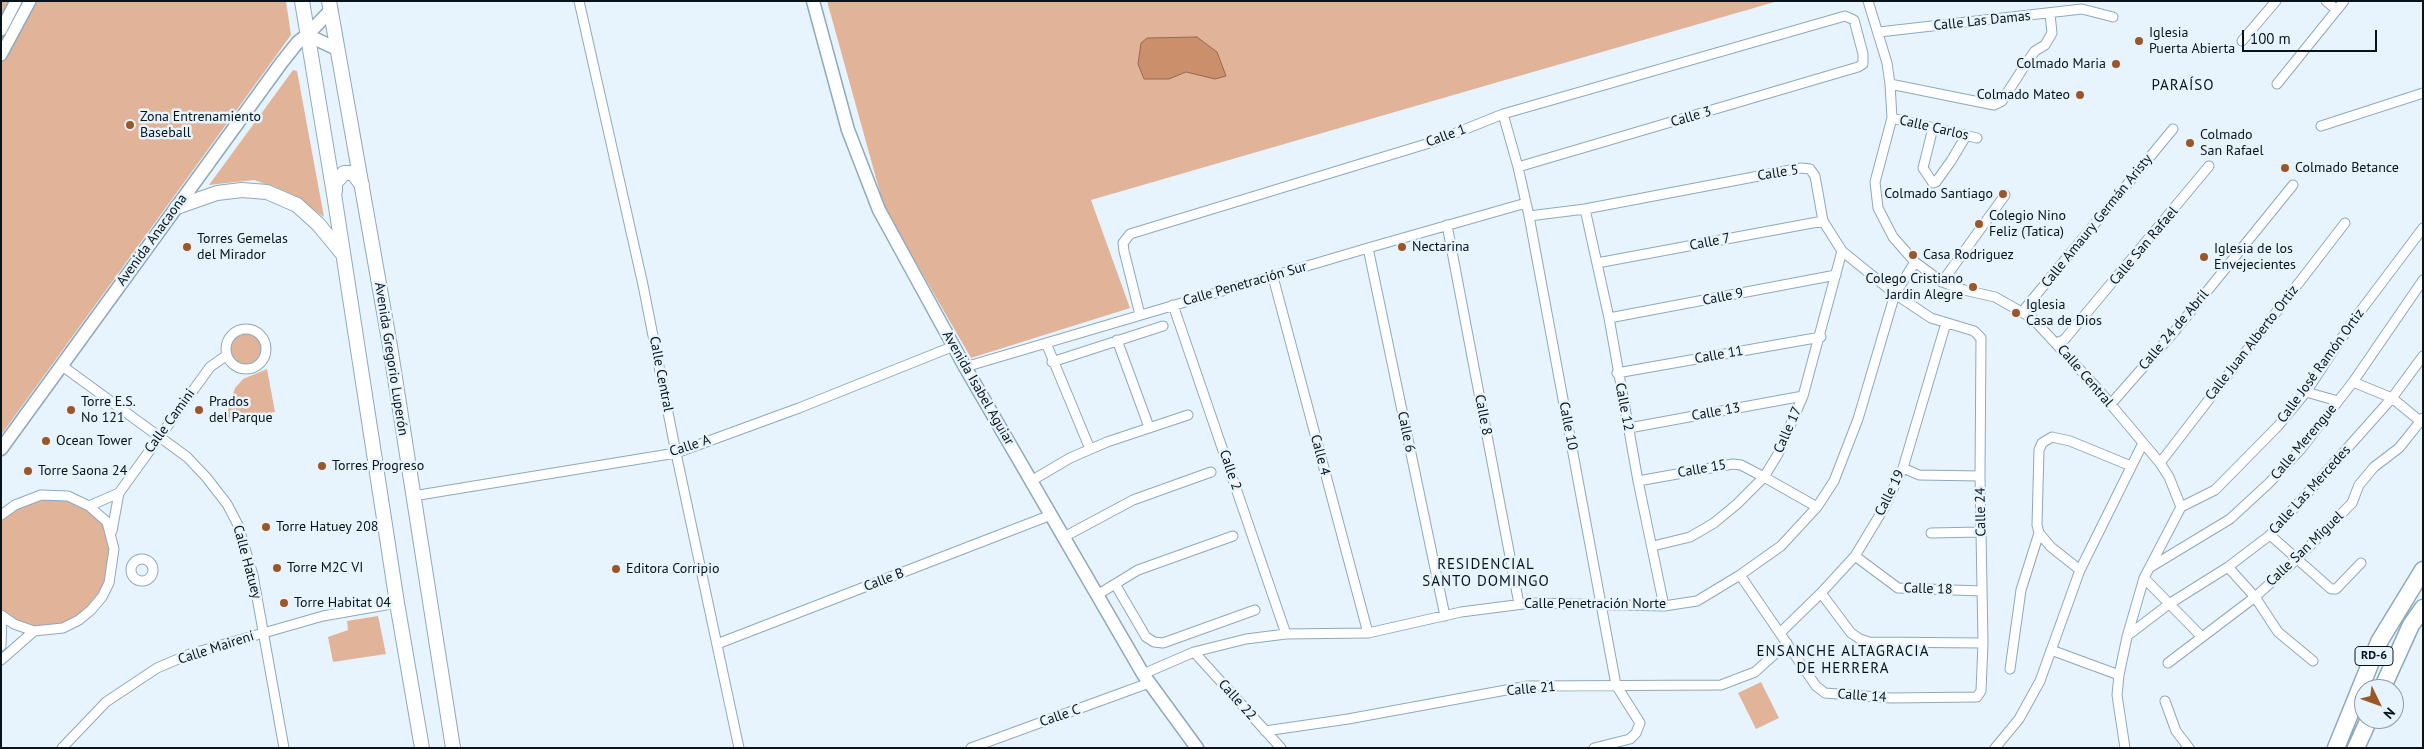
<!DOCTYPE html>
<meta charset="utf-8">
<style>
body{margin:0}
#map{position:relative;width:2424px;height:749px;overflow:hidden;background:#e8f4fd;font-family:"PT Sans",sans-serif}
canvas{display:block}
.frame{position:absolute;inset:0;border:2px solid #09141a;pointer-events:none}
.north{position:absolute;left:2354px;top:679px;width:50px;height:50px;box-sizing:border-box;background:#e8f4fd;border:1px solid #8f9aa2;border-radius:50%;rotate:132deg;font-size:14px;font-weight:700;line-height:20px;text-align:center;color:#09141a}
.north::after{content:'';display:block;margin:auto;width:18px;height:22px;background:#9b5629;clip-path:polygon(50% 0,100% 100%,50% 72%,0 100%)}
.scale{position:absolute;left:2242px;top:30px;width:135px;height:22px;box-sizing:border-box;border:2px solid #09141a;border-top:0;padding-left:6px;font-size:15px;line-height:18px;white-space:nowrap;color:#09141a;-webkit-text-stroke:4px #e8f4fd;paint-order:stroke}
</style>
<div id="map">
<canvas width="2424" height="749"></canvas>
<div class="frame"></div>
<div class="north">N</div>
<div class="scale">100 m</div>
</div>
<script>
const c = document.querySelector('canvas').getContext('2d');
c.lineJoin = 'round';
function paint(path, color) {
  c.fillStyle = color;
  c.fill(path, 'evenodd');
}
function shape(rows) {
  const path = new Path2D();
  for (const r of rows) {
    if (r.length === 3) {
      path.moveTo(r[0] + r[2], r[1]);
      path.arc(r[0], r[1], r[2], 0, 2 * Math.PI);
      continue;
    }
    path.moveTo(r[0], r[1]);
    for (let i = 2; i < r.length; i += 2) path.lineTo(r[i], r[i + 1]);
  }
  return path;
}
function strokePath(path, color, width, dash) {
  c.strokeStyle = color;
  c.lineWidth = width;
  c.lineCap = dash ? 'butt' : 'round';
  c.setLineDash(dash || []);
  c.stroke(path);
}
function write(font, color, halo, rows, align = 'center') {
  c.font = font + ' "PT Sans",sans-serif';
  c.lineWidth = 5;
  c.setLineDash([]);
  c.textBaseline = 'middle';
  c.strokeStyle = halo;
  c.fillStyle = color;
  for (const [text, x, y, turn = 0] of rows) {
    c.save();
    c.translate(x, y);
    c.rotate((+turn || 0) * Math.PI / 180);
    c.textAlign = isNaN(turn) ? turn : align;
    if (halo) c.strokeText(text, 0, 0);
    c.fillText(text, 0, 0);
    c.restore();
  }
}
const green = shape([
 [1,1,286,1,291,35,1,435],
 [827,1,1778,1,1091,200,1130,308,971,358,884,207],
 [293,70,297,71,324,217,287,192,254,180,209,185],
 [246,348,16],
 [267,369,275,412,225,419,235,388,243,379],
 [39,499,70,500,89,510,104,525,109,535,111,558,103,589,90,608,62,625,30,627,1,611,1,519,12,510],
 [378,616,386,654,333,662,328,637,348,630,347,621],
 [1761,682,1779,718,1756,729,1738,693]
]);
const water = shape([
 [1197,37,1217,52,1226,76,1215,79,1186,72,1169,79,1144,79,1138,64,1141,43,1147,38,1197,37]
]);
const minor = shape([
 [579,1,643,285,676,453,739,748],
 [1868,1,1887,63,1890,84,1892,118,1875,182,1878,208,1893,237,1915,262,1942,282,1964,290,1995,297,2032,318,2097,388,2160,463,2169,477,2181,507,2144,578,2127,637,2119,675,2117,695,2125,748],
 [2326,1,2337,10],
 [1879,32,2082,9,2113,17],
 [2242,41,2276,1],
 [1890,84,1994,105,2002,101,2027,62,2035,51,2045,45,2052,33,2050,14],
 [2277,84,2344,1],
 [1503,114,1518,167,1529,216,1616,685,1640,723,1636,733,1630,739,1594,748],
 [1892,118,1977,138],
 [2321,126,2423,93],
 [1933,128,1923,168,1933,183,1936,182,1951,161,1966,136],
 [1585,209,1609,318,1638,481,1664,606],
 [1529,216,1585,209,1801,168,1810,169,1815,176,1823,221,1842,251,1895,294,1931,318,1974,331,1981,338,1980,476,1983,643,1981,691,1977,697,1891,698,1825,693,1816,686,1740,575],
 [1447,225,1519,604],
 [1368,248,1445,616],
 [1597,263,1823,221],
 [1273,277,1368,633],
 [1942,282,2005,195],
 [1173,305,1286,634],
 [2022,312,2173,129],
 [1140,315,1124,251,1123,243,1130,234,1436,141,1503,114,1845,16,1854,20,1863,54,1863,64,1858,67,1518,167],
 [1609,318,1836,275],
 [246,349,20],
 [1117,340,1149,427],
 [1046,343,1090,449],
 [2055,343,2064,340,2209,166],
 [1052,362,1163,326],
 [61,365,187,457,206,477,227,504,238,525,253,575,284,748],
 [965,367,1368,248,1526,203],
 [1617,373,1821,337],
 [2353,382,2392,398,2420,421],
 [2306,392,2338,401],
 [2110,405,2174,332,2293,185],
 [1629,428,1803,396],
 [2160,463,2345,223],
 [1903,468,1919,475,1980,476],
 [1031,481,1070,458,1107,442,1188,415],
 [1638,481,1733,464,1741,465,1764,477,1817,507],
 [413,496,676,453,799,408,954,346],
 [89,506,119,493],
 [2181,507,2215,490,2278,426,2306,392,2353,321,2423,228],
 [1,515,15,505,41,495,68,496,89,506,107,522,114,549,109,583,102,597,91,610,79,620,63,628,34,631,14,624,1,615],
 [112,531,119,493,210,367,227,355],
 [1931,533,1981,532],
 [2270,535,2331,589,2336,589,2361,563],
 [1064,537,1133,500,1211,472],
 [1653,546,1690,537,1714,523,1737,504,1764,477,1778,454,1803,396,1842,251],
 [1855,556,1898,588,1982,591],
 [142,570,11],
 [2228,567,2255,597,2278,632,2313,661],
 [2149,568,2230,519,2269,483,2301,449,2353,382,2423,280],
 [2080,570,2051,547,2039,533,2037,525,2039,450,2042,443,2052,437,2070,441,2131,466],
 [2144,578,2202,637],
 [1115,584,1146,637,1154,642,1163,643,1255,610],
 [1821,593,1851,633,1860,639,1869,642,1983,643],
 [1097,595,1138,570,1233,536],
 [1780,633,1821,593,1855,556,1884,508,1903,468,1946,323],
 [2127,636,2169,604,2228,567,2270,535,2392,398,2423,356],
 [717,644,1051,515],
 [1,646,2,616],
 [2051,650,2119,675],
 [1194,652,1281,748],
 [1,660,34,631],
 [2168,663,2255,597,2297,559,2352,503,2359,485,2374,467,2399,448,2423,418],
 [2010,669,2021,590,2039,533],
 [1143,674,1194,652,1246,639,1286,634,1368,633,1461,612,1531,603,1664,606,1697,601,1740,575,1781,546,1817,507,1834,481,1858,419,1895,294,1915,262],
 [2165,701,2176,731,2189,748],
 [1265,731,1348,719,1528,686,1721,685,1755,672,1787,643],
 [62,748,106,702,157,668,190,654,323,616,397,603],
 [971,748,1149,683],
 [1995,748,2019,719,2040,681,2080,570,2142,445]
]);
const tertiary = shape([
 [1,30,16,1],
 [1,55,30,1]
]);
const secondary = shape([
 [813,1,848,130,879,210,965,367,1143,674,1197,748],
 [307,35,337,49],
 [1,449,282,62,298,42,307,35,331,10]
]);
const primary = shape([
 [302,1,334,194,397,603,422,748],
 [329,1,390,346,453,748],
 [335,191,335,183,344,173,353,173,362,185],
 [177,207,217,193,242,190,267,192,297,205,318,224,342,253]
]);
const motorway = shape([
 [2382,689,2411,625,2423,608],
 [2336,748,2379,642,2423,570],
 [2356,748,2369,719]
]);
const markers = [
 [2139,41,5,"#9b5629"],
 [2116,64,5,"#9b5629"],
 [2080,95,5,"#9b5629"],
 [130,125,5,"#9b5629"],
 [2190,143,5,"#9b5629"],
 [2285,168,5,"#9b5629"],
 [2003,194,5,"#9b5629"],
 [1979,224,5,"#9b5629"],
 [187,247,5,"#9b5629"],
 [1402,247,5,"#9b5629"],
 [1913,255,5,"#9b5629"],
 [2204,257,5,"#9b5629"],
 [1973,287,5,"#9b5629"],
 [2016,313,5,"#9b5629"],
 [71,410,5,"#9b5629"],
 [199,410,5,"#9b5629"],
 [46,441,5,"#9b5629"],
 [322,466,5,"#9b5629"],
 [28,471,5,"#9b5629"],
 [266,527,5,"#9b5629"],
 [277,568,5,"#9b5629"],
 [616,569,5,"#9b5629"],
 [284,603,5,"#9b5629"]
];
const shields = [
 [2374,656,38]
];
const shieldNames = [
 ["RD-6",2374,656]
];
const streetNames = [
 ["Calle Las Damas",1982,21,-6],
 ["Calle 3",1691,117,-16],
 ["Calle Carlos",1934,128,13],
 ["Calle 1",1446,136,-20],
 ["Calle 5",1778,173,-9],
 ["Calle Amaury Germán Aristy",2097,221,-51],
 ["Avenida Anacaona",152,240,-54],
 ["Calle 7",1710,242,-11],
 ["Calle San Rafael",2144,246,-50],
 ["Calle Penetración Sur",1245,284,-16],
 ["Calle 9",1723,297,-11],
 ["Calle 24 de Abril",2174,330,-50],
 ["Calle Juan Alberto Ortiz",2252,343,-52],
 ["Calle 11",1719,355,-10],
 ["Avenida Gregorio Luperón",391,359,81],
 ["Calle José Ramón Ortiz",2321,366,-54],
 ["Calle Central",661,374,79],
 ["Calle Central",2085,376,49],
 ["Avenida Isabel Aguiar",978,388,60],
 ["Calle 12",1624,407,79],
 ["Calle 13",1716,412,-10],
 ["Calle 8",1483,415,79],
 ["Calle Camini",170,421,-54],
 ["Calle 10",1568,426,79],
 ["Calle 17",1788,430,-66],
 ["Calle 6",1406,432,78],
 ["Calle Merengue",2304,442,-50],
 ["Calle A",690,446,-18],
 ["Calle 4",1320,455,75],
 ["Calle 15",1702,469,-10],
 ["Calle 2",1230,470,71],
 ["Calle Las Mercedes",2310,490,-48],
 ["Calle 19",1890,493,-64],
 ["Calle 24",1981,512,-91],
 ["Calle San Miguel",2305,549,-44],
 ["Calle Hatuey",247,562,75],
 ["Calle B",884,580,-21],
 ["Calle 18",1928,589,2],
 ["Calle Penetración Norte",1595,604],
 ["Calle Mairení",216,648,-18],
 ["Calle 21",1531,689,-5],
 ["Calle 14",1862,696,4],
 ["Calle 22",1237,700,48],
 ["Calle C",1060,716,-19]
];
const poiNames = [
 ["Iglesia",2149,33],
 ["Puerta Abierta",2149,49],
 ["Colmado Maria",2106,64,"right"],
 ["Colmado Mateo",2070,95,"right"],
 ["Zona Entrenamiento",140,117],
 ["Baseball",140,133],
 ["Colmado",2200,135],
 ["San Rafael",2200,151],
 ["Colmado Betance",2295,168],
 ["Colmado Santiago",1993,194,"right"],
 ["Colegio Nino",1989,216],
 ["Feliz (Tatica)",1989,232],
 ["Torres Gemelas",197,239],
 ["del Mirador",197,255],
 ["Nectarina",1412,247],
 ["Iglesia de los",2214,249],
 ["Envejecientes",2214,265],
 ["Casa Rodriguez",1923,255],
 ["Colego Cristiano",1963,279,"right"],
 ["Jardin Alegre",1963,295,"right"],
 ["Iglesia",2026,305],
 ["Casa de Dios",2026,321],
 ["Torre E.S.",81,402],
 ["No 121",81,418],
 ["Prados",209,402],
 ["del Parque",209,418],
 ["Ocean Tower",56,441],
 ["Torres Progreso",332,466],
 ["Torre Saona 24",38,471],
 ["Torre Hatuey 208",276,527],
 ["Torre M2C VI",287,568],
 ["Editora Corripio",626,569],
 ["Torre Habitat 04",294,603]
];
const neighbourhoodNames = [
 ["PARAÍSO",2183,86],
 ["RESIDENCIAL",1486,565],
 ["SANTO DOMINGO",1486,582],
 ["ENSANCHE ALTAGRACIA",1843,652],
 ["DE HERRERA",1843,669]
];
paint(green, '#e1b49a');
paint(water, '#cc8f6b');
strokePath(water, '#926a53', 1);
strokePath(minor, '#8da9bc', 11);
strokePath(tertiary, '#8da9bc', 14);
strokePath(secondary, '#8da9bc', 15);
strokePath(primary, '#8da9bc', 16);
strokePath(motorway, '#8da9bc', 19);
strokePath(minor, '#fff', 9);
strokePath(tertiary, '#fff', 11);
strokePath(secondary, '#fff', 12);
strokePath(primary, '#fff', 14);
strokePath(motorway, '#fff', 16);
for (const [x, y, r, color] of markers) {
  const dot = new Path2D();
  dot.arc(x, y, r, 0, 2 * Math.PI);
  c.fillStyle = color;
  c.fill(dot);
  strokePath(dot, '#e8f4fd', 2);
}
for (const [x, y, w] of shields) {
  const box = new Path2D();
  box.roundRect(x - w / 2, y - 9.5, w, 19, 4);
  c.fillStyle = '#e8f4fd';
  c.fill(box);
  strokePath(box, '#09141a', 1);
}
write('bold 12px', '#09141a', null, shieldNames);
write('14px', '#09141a', '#e8f4fd', streetNames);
write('14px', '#09141a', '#e8f4fd', poiNames, 'left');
c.letterSpacing = '1px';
write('15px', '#09141a', '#e8f4fd', neighbourhoodNames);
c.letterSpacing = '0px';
</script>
